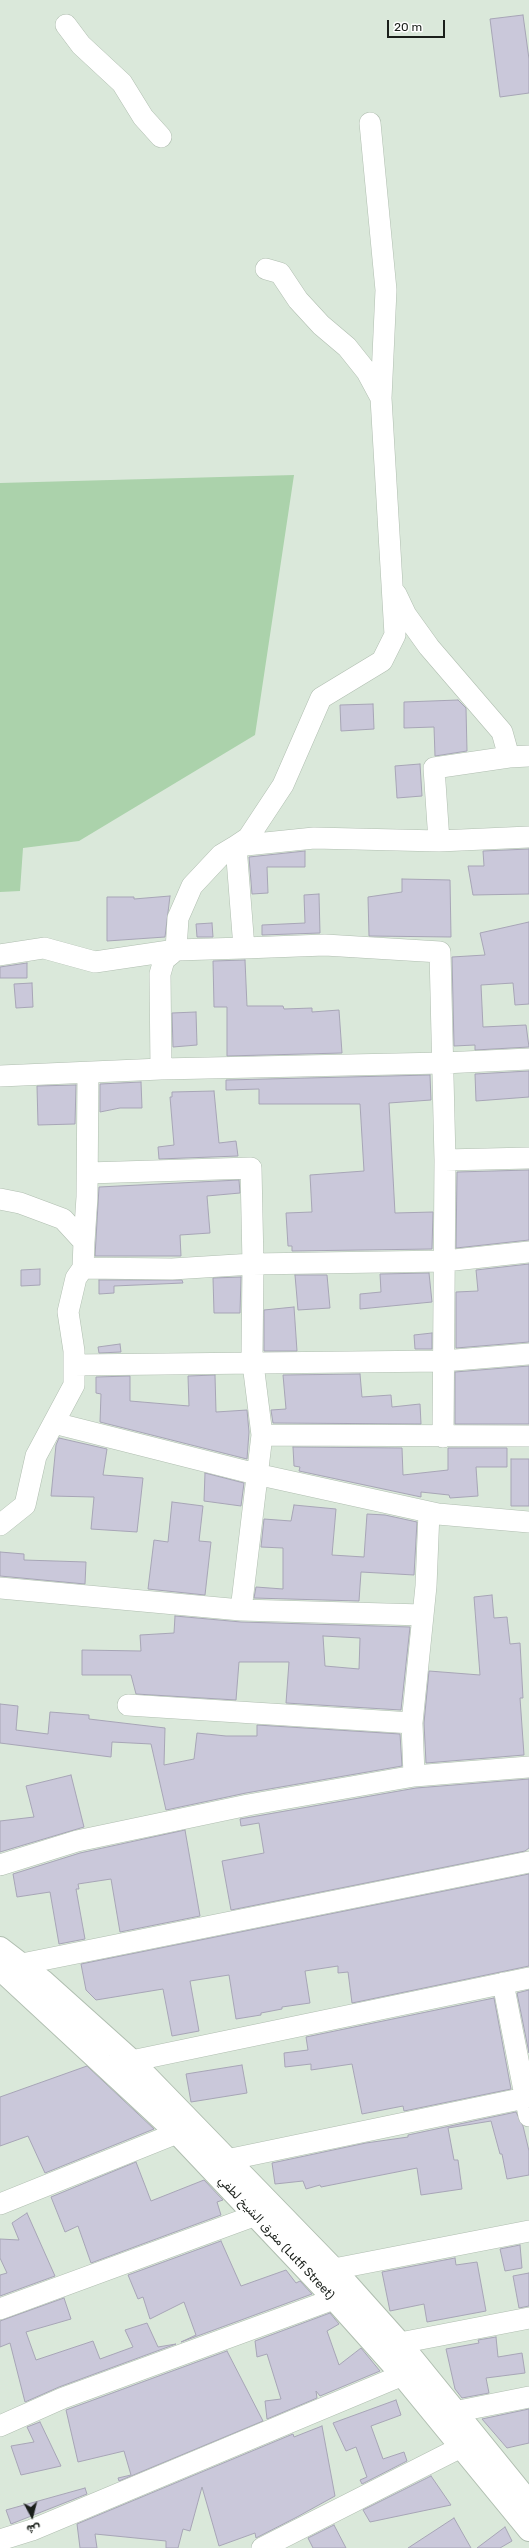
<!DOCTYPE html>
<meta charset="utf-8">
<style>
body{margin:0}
#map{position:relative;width:529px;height:2548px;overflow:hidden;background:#dae8da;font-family:Rubik,"Noto Naskh Arabic",sans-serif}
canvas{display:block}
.north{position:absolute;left:12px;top:2496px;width:40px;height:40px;-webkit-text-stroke:3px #fff;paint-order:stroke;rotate:173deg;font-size:11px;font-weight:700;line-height:16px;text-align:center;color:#1a1f1a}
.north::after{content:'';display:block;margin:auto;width:14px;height:18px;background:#1a1f1a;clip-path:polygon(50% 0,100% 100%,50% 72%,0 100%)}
.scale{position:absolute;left:387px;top:20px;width:58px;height:18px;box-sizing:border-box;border:2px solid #1a1f1a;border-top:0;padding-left:5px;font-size:12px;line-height:14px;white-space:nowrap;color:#1a1f1a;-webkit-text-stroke:3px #fff;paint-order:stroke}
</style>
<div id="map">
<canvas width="529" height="2548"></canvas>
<div class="north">ش</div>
<div class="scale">20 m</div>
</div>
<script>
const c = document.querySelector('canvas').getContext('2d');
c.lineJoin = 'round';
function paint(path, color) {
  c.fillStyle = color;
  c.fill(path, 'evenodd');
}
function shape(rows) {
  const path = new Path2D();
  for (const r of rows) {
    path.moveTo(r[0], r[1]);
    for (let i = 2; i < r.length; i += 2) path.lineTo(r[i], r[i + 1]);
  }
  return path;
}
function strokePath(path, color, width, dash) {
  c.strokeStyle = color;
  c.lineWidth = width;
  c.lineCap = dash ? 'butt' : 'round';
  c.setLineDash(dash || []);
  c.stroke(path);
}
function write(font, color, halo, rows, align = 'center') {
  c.font = font + ' Rubik,"Noto Naskh Arabic",sans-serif';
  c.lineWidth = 4;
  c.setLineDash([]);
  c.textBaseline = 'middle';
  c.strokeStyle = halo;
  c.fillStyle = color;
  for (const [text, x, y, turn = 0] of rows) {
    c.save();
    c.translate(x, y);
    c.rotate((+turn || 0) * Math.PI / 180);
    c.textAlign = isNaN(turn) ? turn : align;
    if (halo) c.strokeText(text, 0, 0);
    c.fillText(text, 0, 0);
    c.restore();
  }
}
const green = shape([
 [294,475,255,735,79,841,23,848,20,891,0,892,0,483]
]);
const building = shape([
 [523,15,529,59,529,93,500,97,490,19,523,15],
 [458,700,466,708,467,751,435,756,434,727,404,728,404,702,458,700],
 [373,704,374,729,341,731,340,705,373,704],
 [420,764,422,796,397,798,395,766,420,764],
 [529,849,529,894,473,895,468,866,484,866,483,851,529,849],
 [305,851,305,867,267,867,268,893,252,894,249,857,305,851],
 [402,879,450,880,451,937,369,936,368,897,402,892,402,879],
 [319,894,320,933,262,935,262,925,305,923,304,895,319,894],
 [170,896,165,937,107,941,107,897,134,897,134,899,170,896],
 [529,922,529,1004,515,1005,513,983,481,985,483,1027,526,1025,529,1047,475,1050,475,1045,454,1046,452,957,485,955,480,933,529,922],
 [212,923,213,937,197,937,196,924,212,923],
 [245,960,247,1006,283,1006,284,1009,312,1008,312,1012,339,1010,342,1053,227,1056,227,1007,214,1007,213,961,245,960],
 [27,963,27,978,0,978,0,967,27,963],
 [32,983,33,1007,16,1008,14,984,32,983],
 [196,1012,197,1045,173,1047,172,1013,196,1012],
 [529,1071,529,1097,476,1101,475,1074,529,1071],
 [430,1075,431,1100,389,1103,395,1213,433,1212,432,1249,292,1251,292,1246,288,1246,286,1213,312,1212,310,1175,364,1171,360,1104,259,1104,259,1089,226,1090,226,1080,430,1075],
 [141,1082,142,1108,120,1108,100,1112,100,1084,141,1082],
 [76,1085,75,1124,38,1125,37,1086,76,1085],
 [214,1091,219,1143,236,1141,238,1156,159,1159,158,1147,174,1145,170,1097,172,1097,172,1092,214,1091],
 [529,1170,529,1240,456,1248,457,1172,529,1170],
 [239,1180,240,1193,207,1196,210,1233,180,1235,181,1256,95,1256,99,1187,239,1180],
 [529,1264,529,1342,456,1348,456,1292,478,1291,476,1270,529,1264],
 [40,1269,40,1285,21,1286,21,1270,40,1269],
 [429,1273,432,1302,360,1309,360,1294,381,1292,380,1274,429,1273],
 [295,1275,327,1275,330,1308,298,1310,295,1275],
 [241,1277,240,1313,214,1313,213,1278,241,1277],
 [99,1280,182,1280,183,1283,114,1286,114,1293,99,1294,99,1280],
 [294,1307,297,1351,264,1351,264,1310,294,1307],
 [432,1333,432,1349,415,1349,414,1335,432,1333],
 [120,1344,121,1352,99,1353,98,1347,120,1344],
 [529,1366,529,1424,455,1424,455,1372,529,1366],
 [360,1374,362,1397,391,1395,392,1407,420,1404,421,1424,273,1423,271,1410,286,1409,283,1375,360,1374],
 [215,1375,216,1412,247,1410,249,1432,247,1459,100,1422,101,1394,96,1393,96,1377,130,1376,130,1401,189,1406,188,1376,215,1375],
 [59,1438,107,1449,103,1475,143,1478,137,1532,91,1529,94,1497,51,1496,56,1445,59,1438],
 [293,1447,402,1448,403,1475,448,1470,448,1448,507,1448,507,1467,476,1467,478,1496,450,1498,449,1495,421,1492,421,1497,299,1471,300,1467,294,1466,293,1447],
 [511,1459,529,1459,529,1506,511,1506,511,1459],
 [205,1473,244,1483,241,1506,204,1501,205,1473],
 [172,1502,203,1506,199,1541,211,1542,205,1595,148,1589,154,1540,168,1542,172,1502],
 [294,1505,336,1509,332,1555,364,1557,367,1514,385,1515,417,1522,414,1575,361,1572,359,1601,254,1598,256,1587,283,1589,283,1548,261,1547,264,1519,291,1521,294,1505],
 [0,1552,24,1554,24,1560,86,1562,85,1584,0,1576,0,1552],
 [492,1595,494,1618,507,1617,510,1644,520,1643,523,1698,520,1698,524,1755,426,1763,424,1723,429,1671,480,1675,474,1597,492,1595],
 [175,1616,241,1622,410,1627,401,1710,286,1703,289,1662,239,1662,236,1700,136,1694,131,1675,82,1675,82,1650,141,1651,140,1635,174,1633,175,1616],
 [323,1636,360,1638,359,1669,325,1666,323,1636],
 [0,1704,18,1706,16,1730,48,1734,50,1712,89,1715,89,1719,165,1728,164,1765,194,1759,197,1733,226,1736,257,1736,257,1725,400,1734,402,1766,246,1793,166,1810,151,1744,112,1742,111,1757,0,1743,0,1704],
 [71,1775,84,1827,0,1852,0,1821,34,1817,26,1786,71,1775],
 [529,1779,529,1848,525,1851,231,1910,222,1861,264,1853,259,1823,241,1826,240,1819,416,1788,529,1779],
 [185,1830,200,1916,120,1932,111,1879,78,1884,79,1889,76,1889,85,1939,59,1944,50,1892,17,1897,13,1874,80,1853,185,1830],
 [529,1874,529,1966,352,2003,348,1972,338,1973,338,1966,305,1971,310,2003,282,2007,282,2009,261,2013,261,2015,236,2019,229,1975,190,1981,199,2031,172,2036,163,1989,96,2000,86,1990,81,1964,529,1874],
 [529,1990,529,2053,517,1993,529,1990],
 [494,1998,511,2089,404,2111,403,2106,362,2114,352,2064,311,2070,311,2064,285,2067,284,2053,308,2050,306,2037,494,1998],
 [242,2065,247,2093,191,2102,186,2074,242,2065],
 [87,2066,154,2129,45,2173,28,2136,0,2146,0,2097,87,2066],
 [516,2112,523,2126,529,2151,529,2175,507,2179,502,2154,500,2154,491,2121,448,2128,454,2160,458,2160,462,2189,421,2195,417,2168,321,2187,320,2185,306,2189,303,2181,275,2184,272,2163,366,2143,408,2137,408,2135,516,2112],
 [136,2162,151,2201,204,2180,223,2200,217,2202,221,2215,91,2263,78,2226,65,2232,51,2197,136,2162],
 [27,2213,55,2276,0,2296,0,2275,7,2273,0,2258,0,2239,19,2240,12,2223,27,2213],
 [221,2241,241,2286,286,2270,296,2283,300,2281,312,2294,181,2342,196,2335,184,2302,150,2319,143,2297,138,2299,128,2275,221,2241],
 [520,2245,522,2268,505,2271,500,2249,520,2245],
 [455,2258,456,2265,477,2262,486,2311,427,2322,424,2304,390,2311,382,2272,455,2258],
 [529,2273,529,2306,519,2308,513,2276,529,2273],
 [64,2298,71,2319,26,2332,36,2360,93,2341,100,2359,133,2347,125,2330,147,2323,158,2347,176,2344,59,2387,25,2402,10,2343,0,2347,0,2321,64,2298],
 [330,2313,339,2324,327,2331,339,2365,361,2348,380,2371,320,2396,316,2391,317,2398,267,2419,265,2401,281,2399,267,2354,257,2357,255,2341,330,2313],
 [496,2337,498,2357,522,2353,525,2373,486,2378,489,2393,462,2398,455,2389,446,2349,479,2343,478,2340,496,2337],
 [227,2351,263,2421,119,2481,118,2478,131,2475,124,2451,78,2462,66,2410,227,2351],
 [396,2400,401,2415,371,2426,383,2459,404,2452,407,2461,362,2484,360,2480,367,2477,356,2447,346,2451,333,2423,396,2400],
 [529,2409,529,2443,507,2448,482,2419,529,2409],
 [40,2422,61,2466,21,2475,11,2446,34,2442,27,2427,40,2422],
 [322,2426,335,2496,297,2517,256,2538,255,2533,219,2546,202,2487,190,2531,183,2529,178,2548,166,2548,166,2541,95,2534,97,2548,80,2548,77,2524,293,2434,294,2437,322,2426],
 [431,2476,451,2505,370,2522,363,2510,431,2476],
 [85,2488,87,2494,11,2524,6,2510,85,2488],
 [454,2518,471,2548,408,2548,454,2518],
 [334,2525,346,2548,313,2548,308,2538,334,2525],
 [505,2527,512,2541,500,2548,477,2548,505,2527]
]);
const street = shape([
 [66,25,81,45,122,83,143,117,161,137],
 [370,123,386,290,381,398,395,635,382,661,321,698,283,785,248,838,236,846,244,948,325,945,440,952,445,1160,443,1437],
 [266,269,280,273,298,300,321,325,347,347,367,372,381,398],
 [396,594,406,615,429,647,502,732,509,757,529,756],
 [439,841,434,768,509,757],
 [0,955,44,948,95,962,176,950,244,948],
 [161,1069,443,1063,529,1059],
 [0,1076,161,1069,160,974,164,960,176,950,178,918,192,886,221,855,236,846,314,838,439,841,529,837],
 [445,1160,529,1158],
 [88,1173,251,1168,253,1264,252,1356,262,1435,241,1610],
 [0,1199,20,1203,63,1219,84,1242,83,1268,76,1278,68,1312,74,1351,74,1385,36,1456,25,1505,0,1525],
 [84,1242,87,1197,88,1073],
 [83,1268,172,1269,253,1264,445,1261,529,1252],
 [74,1365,443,1361,529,1354],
 [54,1423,256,1474,438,1514,529,1522],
 [262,1435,529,1436],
 [0,1588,241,1610,423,1615],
 [128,1705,412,1723],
 [414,1776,412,1723,426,1586,429,1512],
 [0,1865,77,1841,248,1805,414,1776,529,1767],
 [22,1964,529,1862],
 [503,1983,529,2116],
 [117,2064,529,1978],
 [212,2163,525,2098],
 [0,2204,192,2127],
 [334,2269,529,2231],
 [0,2309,270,2210],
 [400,2343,529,2318],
 [439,2415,529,2397],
 [0,2426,63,2398,334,2299],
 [0,2540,32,2530,417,2369],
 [262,2548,475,2440]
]);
const secondary = shape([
 [0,1948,43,1981,131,2060,334,2269,400,2343,529,2502],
 [0,1969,178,2134,334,2299,402,2375,529,2530]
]);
const streetNames = [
 ["مفرق الشيخ لطفي (Lutfi Street)",276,2238,47]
];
paint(green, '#abd2ab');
paint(building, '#cac8da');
strokePath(building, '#a7a5b6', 1);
strokePath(street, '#b0beb0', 22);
strokePath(secondary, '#b0beb0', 24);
strokePath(street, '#fff', 21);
strokePath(secondary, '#fff', 22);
write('12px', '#1a1f1a', '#fff', streetNames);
</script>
